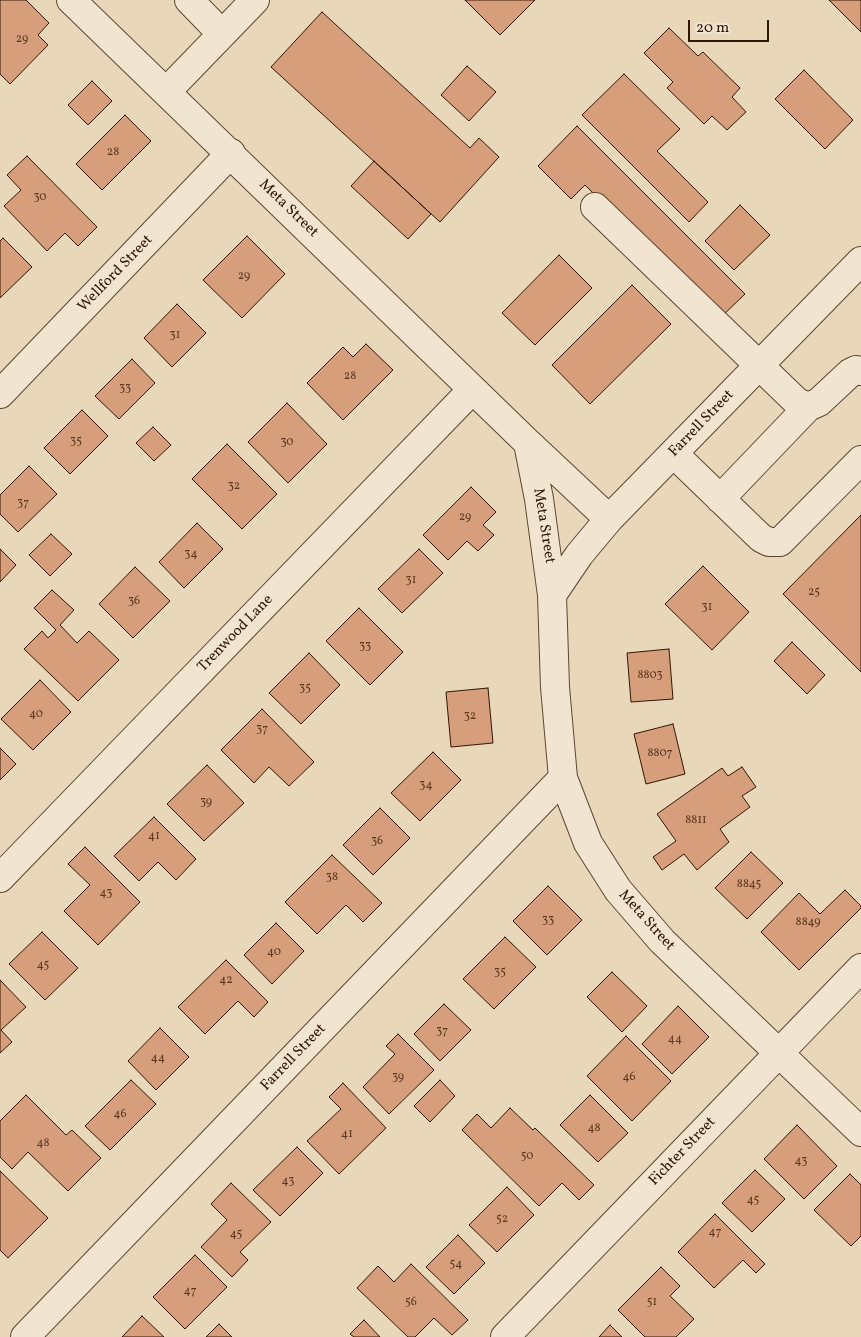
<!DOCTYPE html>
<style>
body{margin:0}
#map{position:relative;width:861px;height:1337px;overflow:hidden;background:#e9d7b9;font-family:Vollkorn,serif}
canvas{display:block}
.scale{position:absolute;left:688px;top:20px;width:81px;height:22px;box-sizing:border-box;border:2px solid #301604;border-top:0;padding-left:6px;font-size:15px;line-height:18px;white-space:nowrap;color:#301604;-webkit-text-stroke:4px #f1e5d2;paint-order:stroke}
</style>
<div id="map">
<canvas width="861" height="1337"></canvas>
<div class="scale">20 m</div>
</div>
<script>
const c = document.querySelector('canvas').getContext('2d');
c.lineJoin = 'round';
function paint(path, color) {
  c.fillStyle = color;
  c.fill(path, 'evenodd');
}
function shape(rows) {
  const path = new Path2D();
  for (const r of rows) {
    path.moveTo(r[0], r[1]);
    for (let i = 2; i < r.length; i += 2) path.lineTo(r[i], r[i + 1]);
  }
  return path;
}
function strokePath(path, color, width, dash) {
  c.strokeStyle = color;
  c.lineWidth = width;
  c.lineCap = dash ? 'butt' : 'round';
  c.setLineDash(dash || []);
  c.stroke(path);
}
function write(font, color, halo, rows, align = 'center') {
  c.font = font + ' Vollkorn,serif';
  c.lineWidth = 4;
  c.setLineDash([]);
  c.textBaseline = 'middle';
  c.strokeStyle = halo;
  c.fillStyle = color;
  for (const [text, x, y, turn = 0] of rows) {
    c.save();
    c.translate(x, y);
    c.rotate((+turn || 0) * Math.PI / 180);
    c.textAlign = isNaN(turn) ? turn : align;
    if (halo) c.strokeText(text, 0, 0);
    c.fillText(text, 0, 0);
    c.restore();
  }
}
const building = shape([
 [0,0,26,0,49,23,38,35,48,45,10,84,0,74,0,0],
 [465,0,535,0,500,35,465,0],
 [829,0,861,0,861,32,829,0],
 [322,12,470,148,479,138,499,157,440,222,271,67,322,12],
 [669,28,698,56,703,52,740,88,732,97,746,112,727,130,712,116,704,124,667,88,673,82,644,53,669,28],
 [467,66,496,92,469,121,441,95,467,66],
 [804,70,853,120,825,149,775,99,804,70],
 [624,74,680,129,657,151,708,202,689,222,582,115,624,74],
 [92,81,112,101,88,125,68,105,92,81],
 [125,115,151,141,102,190,76,164,125,115],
 [577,126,745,294,719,319,585,185,571,199,538,166,577,126],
 [27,156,97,227,78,246,65,233,47,251,4,206,21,190,7,175,27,156],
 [374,161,431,214,408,239,351,186,374,161],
 [740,205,770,235,734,270,705,241,740,205],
 [247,236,285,274,242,318,203,280,247,236],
 [3,238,32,267,0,298,0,241,3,238],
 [559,255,592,288,535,345,502,313,559,255],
 [632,285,671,324,590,404,552,365,632,285],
 [177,304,206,333,172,367,144,338,177,304],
 [366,344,393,370,343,420,307,383,343,347,353,357,366,344],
 [132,359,155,383,119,419,95,396,132,359],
 [287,403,327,444,288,483,248,442,287,403],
 [82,410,108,436,70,474,44,448,82,410],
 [153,427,171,445,154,461,136,443,153,427],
 [227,444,277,494,242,529,192,479,227,444],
 [29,466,57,494,18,532,0,514,0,495,29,466],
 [471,487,496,512,483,525,494,535,478,551,467,541,448,560,423,535,471,487],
 [861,515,861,672,783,594,861,515],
 [197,523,223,549,184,588,159,562,197,523],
 [51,534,72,554,50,576,29,555,51,534],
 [0,549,16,565,0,582,0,549],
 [419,549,443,573,402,613,378,589,419,549],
 [703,566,749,612,712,650,665,604,703,566],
 [135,567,170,601,133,638,99,604,135,567],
 [52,590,74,610,60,625,77,643,89,631,119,660,78,701,24,649,42,631,48,638,56,630,34,608,52,590],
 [359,608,403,652,370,685,326,641,359,608],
 [792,642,825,675,807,694,774,661,792,642],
 [669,649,673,699,631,702,627,653,669,649],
 [309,653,340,685,301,724,269,693,309,653],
 [40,680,71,712,33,750,1,719,40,680],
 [488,688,493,743,451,747,446,692,488,688],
 [262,709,314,762,289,786,269,767,254,783,221,750,262,709],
 [673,724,685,774,646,784,634,734,673,724],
 [0,748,16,764,0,780,0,748],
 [433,752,461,780,420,821,391,793,433,752],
 [207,765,244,803,204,841,167,804,207,765],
 [742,767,756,787,742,796,750,807,720,829,729,842,697,870,684,854,662,870,653,857,676,841,657,814,722,768,728,776,742,767],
 [380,808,410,838,373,875,343,845,380,808],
 [154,817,196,859,176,880,158,862,139,881,114,856,154,817],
 [85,847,140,902,98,945,64,911,90,885,68,864,85,847],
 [751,852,783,883,747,919,715,888,751,852],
 [332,855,382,903,363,922,346,905,317,934,285,902,332,855],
 [548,886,582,920,547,955,513,921,548,886],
 [845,890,861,906,861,908,799,970,761,932,799,893,820,914,845,890],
 [276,923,304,951,272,984,244,955,276,923],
 [42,932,78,968,45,1000,9,964,42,932],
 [505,937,536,967,494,1009,463,979,505,937],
 [226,960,268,1002,254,1017,238,1001,205,1034,178,1007,226,960],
 [612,972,647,1006,622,1032,587,997,612,972],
 [0,980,26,1007,1,1030,12,1042,0,1053,0,980],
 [444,1004,471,1030,440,1061,414,1034,444,1004],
 [678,1006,709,1037,672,1074,642,1044,678,1006],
 [160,1028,189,1057,156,1090,128,1061,160,1028],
 [398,1034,434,1070,389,1114,363,1087,395,1054,386,1046,398,1034],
 [626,1036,671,1081,632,1121,587,1076,626,1036],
 [131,1080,156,1104,110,1150,85,1126,131,1080],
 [440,1080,455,1096,430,1122,414,1106,440,1080],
 [343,1083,386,1128,339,1174,307,1141,341,1109,329,1097,343,1083],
 [26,1095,66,1135,72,1130,101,1158,68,1191,28,1152,12,1169,0,1157,0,1121,26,1095],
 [590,1095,628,1133,598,1162,560,1125,590,1095],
 [510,1108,533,1130,535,1128,594,1185,579,1200,562,1183,539,1206,462,1130,477,1114,491,1128,510,1108],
 [797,1125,837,1166,804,1199,764,1159,797,1125],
 [297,1147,323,1173,280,1216,253,1190,297,1147],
 [755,1170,785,1199,752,1232,722,1203,755,1170],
 [0,1171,48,1218,8,1258,0,1250,0,1171],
 [850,1174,861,1185,861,1236,851,1246,814,1210,850,1174],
 [231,1183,271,1222,240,1252,248,1260,232,1277,201,1247,227,1220,211,1204,231,1183],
 [507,1187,534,1215,497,1252,469,1225,507,1187],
 [715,1214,765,1264,756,1273,743,1260,714,1288,678,1252,715,1214],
 [458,1235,485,1263,454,1294,426,1267,458,1235],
 [195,1255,227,1287,185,1329,153,1297,195,1255],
 [411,1264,468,1320,452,1335,434,1318,415,1337,408,1337,357,1288,378,1266,394,1282,411,1264],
 [661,1267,680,1286,670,1296,694,1319,676,1337,645,1337,618,1310,661,1267],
 [142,1316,164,1337,122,1337,142,1316],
 [364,1320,380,1337,354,1337,350,1334,364,1320],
 [219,1324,232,1337,206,1337,219,1324],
 [610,1325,622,1337,599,1337,610,1325]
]);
const minor = shape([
 [71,0,528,443,539,499,552,595,555,687,563,778,588,843,618,890,662,941,861,1132],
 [189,0,222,34],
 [167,91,255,0],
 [595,207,797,402,808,407,819,402,850,373,856,370,861,371],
 [0,394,231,153],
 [528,443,609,519],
 [674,454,761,538,769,542,780,542,861,460],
 [720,499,808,407],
 [552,595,579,555,609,519,861,261],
 [0,878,472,390],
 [25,1337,563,778],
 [505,1337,861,968]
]);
const numberNames = [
 ["29",22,40],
 ["28",113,153],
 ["30",40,198],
 ["29",244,277],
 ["31",175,336],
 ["28",350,377],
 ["33",125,389],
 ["35",76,442],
 ["30",287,443],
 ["32",234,487],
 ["37",23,504],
 ["29",465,518],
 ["34",191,555],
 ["31",411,581],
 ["25",814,593],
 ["36",134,602],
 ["31",707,608],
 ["33",365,647],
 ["8803",650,676],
 ["35",305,689],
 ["40",36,715],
 ["32",470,717],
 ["37",262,730],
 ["8807",660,754],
 ["34",426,786],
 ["39",206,803],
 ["8811",696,821],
 ["41",154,837],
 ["36",377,842],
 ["38",332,878],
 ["8845",749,885],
 ["43",106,894],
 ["33",548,921],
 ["8849",808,923],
 ["40",274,953],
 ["45",43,966],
 ["35",500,973],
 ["42",226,981],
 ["37",442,1032],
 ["44",675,1040],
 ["44",158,1059],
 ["39",398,1078],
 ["46",629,1078],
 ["46",120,1115],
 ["48",594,1129],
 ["41",347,1135],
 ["48",43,1144],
 ["50",527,1157],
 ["43",801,1162],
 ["43",288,1182],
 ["45",753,1201],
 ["52",502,1220],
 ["47",715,1233],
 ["45",236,1235],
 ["54",456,1265],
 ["47",190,1292],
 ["56",411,1303],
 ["51",652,1303]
];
const streetNames = [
 ["Meta Street",288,209,44],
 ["Wellford Street",116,274,-46],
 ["Farrell Street",702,424,-46],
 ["Meta Street",543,526,81],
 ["Trenwood Lane",236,634,-46],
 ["Meta Street",646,921,48],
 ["Farrell Street",294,1058,-46],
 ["Fichter Street",683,1152,-46]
];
paint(building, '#d79e7b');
strokePath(building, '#301604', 1);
strokePath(minor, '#5e4631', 30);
strokePath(minor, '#f1e5d2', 28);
write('12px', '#5a3822', null, numberNames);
write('15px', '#301604', '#f1e5d2', streetNames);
</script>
